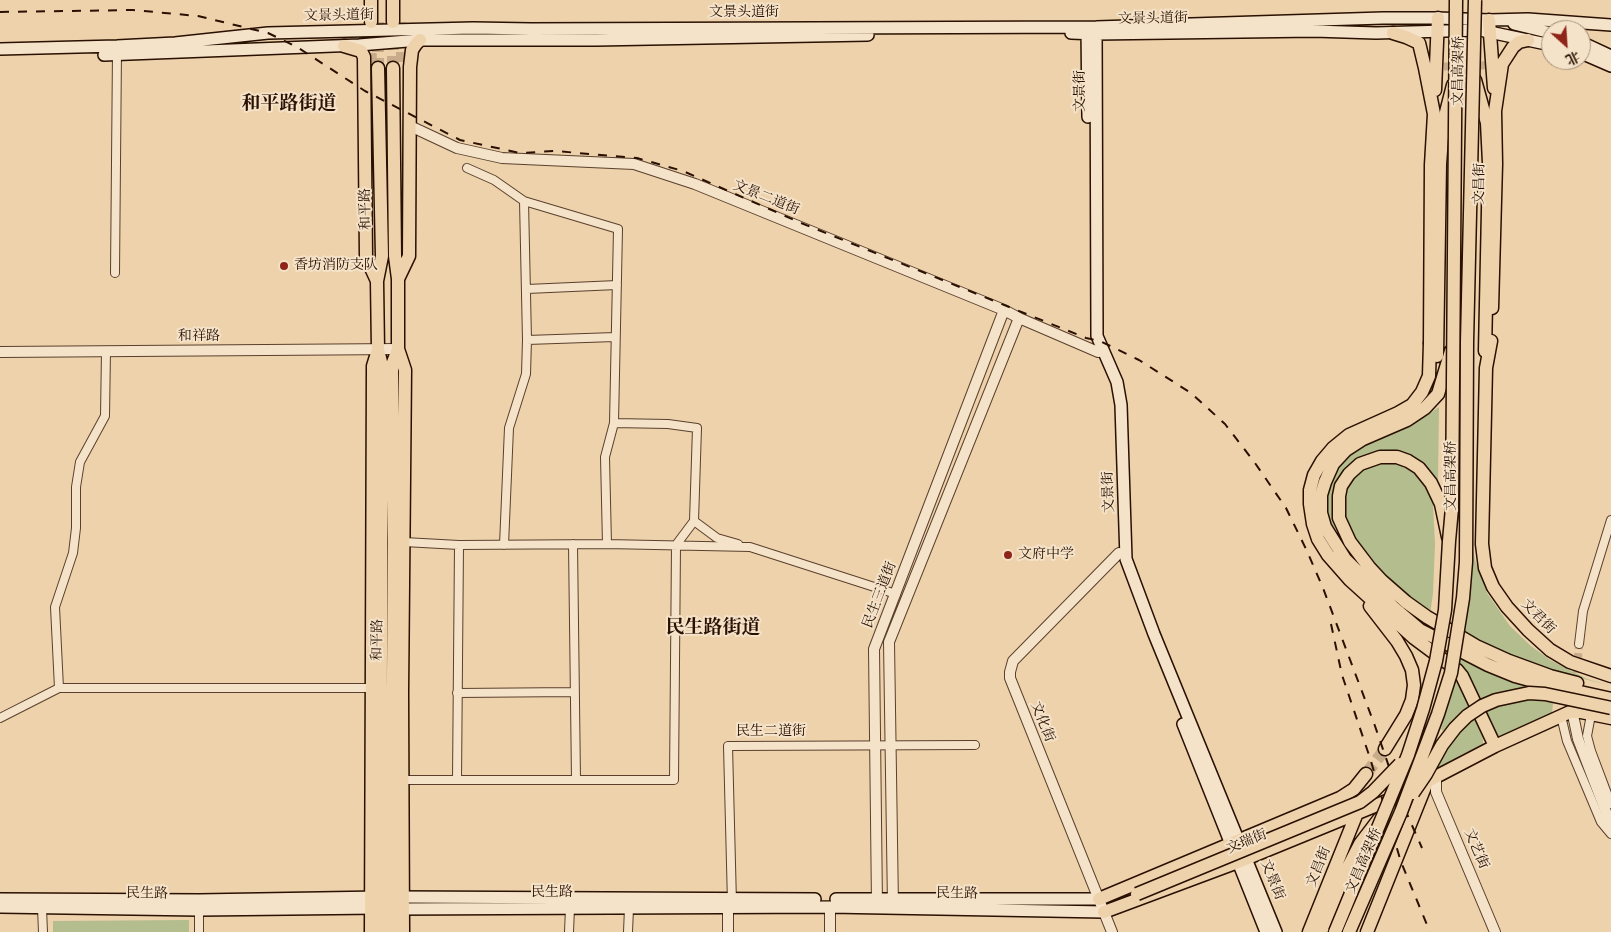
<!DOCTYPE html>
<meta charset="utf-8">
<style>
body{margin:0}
#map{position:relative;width:1611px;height:932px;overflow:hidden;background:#eed2ac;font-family:Alegreya,"Noto Serif SC",serif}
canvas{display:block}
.north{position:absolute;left:1541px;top:20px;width:50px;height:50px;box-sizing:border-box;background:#f4e2c9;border:1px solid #a38e79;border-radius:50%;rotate:154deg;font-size:14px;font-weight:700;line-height:20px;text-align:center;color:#291001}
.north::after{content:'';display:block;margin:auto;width:18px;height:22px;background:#8f2418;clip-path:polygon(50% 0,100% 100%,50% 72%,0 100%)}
</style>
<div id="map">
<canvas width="1611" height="932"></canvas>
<div class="north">北</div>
</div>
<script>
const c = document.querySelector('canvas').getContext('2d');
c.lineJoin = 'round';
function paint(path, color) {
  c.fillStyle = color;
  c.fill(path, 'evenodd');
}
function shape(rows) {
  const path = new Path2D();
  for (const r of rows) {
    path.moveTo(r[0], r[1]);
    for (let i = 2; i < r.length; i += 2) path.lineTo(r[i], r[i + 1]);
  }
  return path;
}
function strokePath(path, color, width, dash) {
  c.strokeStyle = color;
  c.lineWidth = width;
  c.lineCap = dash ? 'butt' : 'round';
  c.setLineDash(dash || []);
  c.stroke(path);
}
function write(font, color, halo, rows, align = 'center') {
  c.font = font + ' Alegreya,"Noto Serif SC",serif';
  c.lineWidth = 4;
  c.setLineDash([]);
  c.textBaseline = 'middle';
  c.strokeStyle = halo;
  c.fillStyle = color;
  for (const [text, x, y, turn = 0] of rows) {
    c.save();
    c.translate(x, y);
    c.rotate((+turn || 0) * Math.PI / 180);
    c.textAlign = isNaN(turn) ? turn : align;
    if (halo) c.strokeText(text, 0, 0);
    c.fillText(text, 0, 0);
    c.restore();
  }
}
const green = shape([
 [1439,407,1438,480,1425,465,1413,457,1391,450,1379,452,1333,495,1332,515,1334,526,1345,549,1329,523,1326,511,1326,498,1333,477,1340,465,1348,456,1359,448,1372,441,1413,424],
 [1394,463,1415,472,1429,491,1433,504,1435,544,1433,593,1430,615,1418,607,1365,557,1344,520,1344,496,1353,479,1359,472,1368,467,1379,464],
 [1472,541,1475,560,1487,593,1510,626,1531,646,1550,660,1587,679,1611,686,1523,663,1464,635,1469,597],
 [1460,656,1564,693,1531,688,1513,690,1482,701,1471,681,1458,664],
 [1456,677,1472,706,1456,718,1443,731,1441,729],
 [1520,700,1530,700,1551,702,1553,703,1552,713,1548,719,1498,740,1486,710,1494,706],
 [1476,716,1483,737,1483,745,1461,755,1430,776,1439,753,1461,728],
 [189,920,189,932,53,932,53,921]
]);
const minorTunnel = shape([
 [1432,67,1495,65],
 [1576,685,1579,644]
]);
const tertiaryTunnel = shape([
 [401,22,401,67],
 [371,23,372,68]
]);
const primaryTunnel = shape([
 [378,22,378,68],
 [393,68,393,33]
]);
const trunkTunnel = shape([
 [1366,774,1385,749]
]);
const minor = shape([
 [467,168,494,180,524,201,618,229,614,423],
 [115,273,117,51],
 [527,289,617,285],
 [527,340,615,337],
 [694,521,717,538,738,544],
 [404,542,459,545,607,544,750,547,896,594],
 [573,544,576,780],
 [504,545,509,428,526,374,527,340,524,201],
 [1579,644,1583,611,1611,520],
 [59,688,372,688],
 [457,693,575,692],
 [1594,713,1590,720,1587,736,1591,751,1611,804],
 [1561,716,1567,741,1601,822,1611,834],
 [0,718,59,688,55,607,73,553,76,528,76,487,80,462,105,416,106,351],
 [403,780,674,780,676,545,694,521,697,428,668,424,614,423,605,457,607,544],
 [457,780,459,545],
 [732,903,728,746,975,745],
 [42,908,43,932],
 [199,932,199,910],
 [569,932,570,908],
 [628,932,629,908]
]);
const tertiary = shape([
 [410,126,457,148,502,158,634,164,695,184,1004,310,1019,318,1098,352],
 [0,352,398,349],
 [1573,715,1578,739,1611,825],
 [1436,777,1436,792,1495,932],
 [877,905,874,649,1004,310],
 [893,906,889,642,1019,318],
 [830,907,830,932],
 [728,932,728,908],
 [1112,932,1010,678,1010,672,1013,661,1119,553]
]);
const secondary = shape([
 [1514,24,1551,33],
 [1096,27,1097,336,1117,382,1121,405,1126,559,1154,634,1276,932],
 [1087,28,1088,117],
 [1071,33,1096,34,1314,31,1376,33,1480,30,1551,45],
 [1581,42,1611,56],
 [0,49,117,46,175,43,268,33,473,28,531,29,1096,27,1383,18,1438,18,1489,20,1528,19,1611,25],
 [1581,53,1611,66],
 [104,55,359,45,420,40,596,40,868,35],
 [1183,724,1266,932],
 [396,897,815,899],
 [0,899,199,900,380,897],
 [836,899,1099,899],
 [0,907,199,910,378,908],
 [394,909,830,907,1104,912]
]);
const primary = shape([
 [371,0,371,22],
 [393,0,393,22],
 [1489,20,1494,88],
 [1393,33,1406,37,1419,43,1425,68,1434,114,1431,165,1430,343],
 [344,46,361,51,364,57,366,257,377,281],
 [378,68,382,256,377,281,378,350,382,366,380,932],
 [1435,90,1438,18],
 [398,279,409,256,410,67,412,50,416,44,420,40],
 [1492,308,1496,164,1495,111,1502,64,1513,47,1519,42,1528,40],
 [398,349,405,370,402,692,403,932],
 [371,932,373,366,378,350],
 [391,932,394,541,392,365,398,349,398,279,395,256,393,68]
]);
const trunk = shape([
 [1475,80,1487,123,1489,163,1485,351],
 [1491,341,1486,368,1482,544,1485,568,1493,587,1507,607,1528,630,1550,650,1570,662,1611,676],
 [1430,343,1429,376,1422,392,1412,405,1398,413,1349,435,1333,448,1322,461,1314,475,1310,490,1310,504,1313,524,1318,539,1328,555,1350,580,1414,638,1457,670,1462,676,1495,746],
 [1451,351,1438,394,1425,408,1407,420,1363,439,1346,450,1333,464,1325,482,1321,495,1321,513,1325,527,1345,559,1393,607,1420,630,1488,665,1515,676,1548,685,1611,699],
 [1437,356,1440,164,1443,124,1453,85],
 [1448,537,1441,504,1431,483,1419,468,1408,461,1397,457,1380,457,1360,464,1349,474,1341,486,1339,496,1339,518,1350,542,1369,567,1382,581,1406,602,1427,617,1476,646,1509,661,1550,676,1577,683],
 [1370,606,1397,641,1406,656,1412,670,1414,685,1412,700,1406,715,1385,749],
 [1099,899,1340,798,1354,789,1366,774],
 [1104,912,1238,862,1399,796,1495,746,1570,712,1581,712,1611,718],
 [1309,932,1357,813],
 [1321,932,1346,871,1360,844,1379,819],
 [1367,932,1427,782]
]);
const rail = shape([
 [0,12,133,10,198,16,268,33,297,47,365,91,460,140,520,153,555,151,637,158,683,171,801,223,1086,338,1100,341,1139,360,1191,393,1225,424,1255,463,1286,508,1307,551,1323,588,1375,726,1399,796,1422,848],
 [1331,624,1342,675,1370,758,1401,862,1430,932]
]);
const trunkBridge = shape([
 [1413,793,1426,774,1442,745,1455,728,1467,716,1482,706,1496,700,1529,693,1545,694,1611,708],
 [1137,894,1360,802,1373,792,1400,764],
 [1335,932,1408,755,1423,709,1436,661,1445,610,1449,541,1452,508,1456,0],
 [1349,932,1401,812,1438,714,1451,673,1463,598,1466,562,1467,342,1475,0]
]);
const markers = [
 [284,266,5,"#8f2418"],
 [1008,555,5,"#8f2418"]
];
const streetNames = [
 ["文景头道街",744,13],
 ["文景头道街",339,16,-1],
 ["文景头道街",1153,19,-1],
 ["文昌高架桥",1459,71,-89],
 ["文景街",1081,91,-90],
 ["文昌街",1480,184,-89],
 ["文景二道街",766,198,22],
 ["和平路",366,209,-91],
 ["和祥路",199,337],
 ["文昌高架桥",1452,476,-90],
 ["文景街",1109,492,-92],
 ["民生三道街",880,595,-69],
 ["文君街",1538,617,45],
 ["和平路",378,640,-89],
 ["文化街",1042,722,68],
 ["民生二道街",771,732],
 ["文瑞街",1247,842,-22],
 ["文艺街",1476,849,67],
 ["文昌高架桥",1364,861,-67],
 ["文昌街",1319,867,-68],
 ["文景街",1272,880,68],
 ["民生路",552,893],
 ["民生路",147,894,1],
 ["民生路",957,894,1]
];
const poiNames = [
 ["香坊消防支队",294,266],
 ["文府中学",1018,555]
];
const districtNames = [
 ["和平路街道",289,104],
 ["民生路街道",713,628]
];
paint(green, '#b3bd8d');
strokePath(minorTunnel, '#c7ab8a', 8, [8, 4]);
strokePath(tertiaryTunnel, '#c7ab8a', 10, [10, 5]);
strokePath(primaryTunnel, '#c7ab8a', 12, [12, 6]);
strokePath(trunkTunnel, '#c7ab8a', 12, [12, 6]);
strokePath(minor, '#5a402c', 10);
strokePath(tertiary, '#5a402c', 12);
strokePath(secondary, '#291001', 14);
strokePath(primary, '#291001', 15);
strokePath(trunk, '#291001', 15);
strokePath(minor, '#f4e2c9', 8);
strokePath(tertiary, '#f4e2c9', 10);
strokePath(secondary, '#f4e2c9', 11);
strokePath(primary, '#eed2ac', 12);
strokePath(trunk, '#eed2ac', 12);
strokePath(rail, '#291001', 2, [9, 9]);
strokePath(trunkBridge, '#291001', 15, []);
strokePath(trunkBridge, '#eed2ac', 12);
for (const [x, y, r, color] of markers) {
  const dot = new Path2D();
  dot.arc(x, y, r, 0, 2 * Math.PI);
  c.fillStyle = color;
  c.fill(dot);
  strokePath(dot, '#f4e2c9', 2);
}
write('14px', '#291001', '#f4e2c9', streetNames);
write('14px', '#291001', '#f4e2c9', poiNames, 'left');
write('bold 19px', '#291001', '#f4e2c9', districtNames);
</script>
